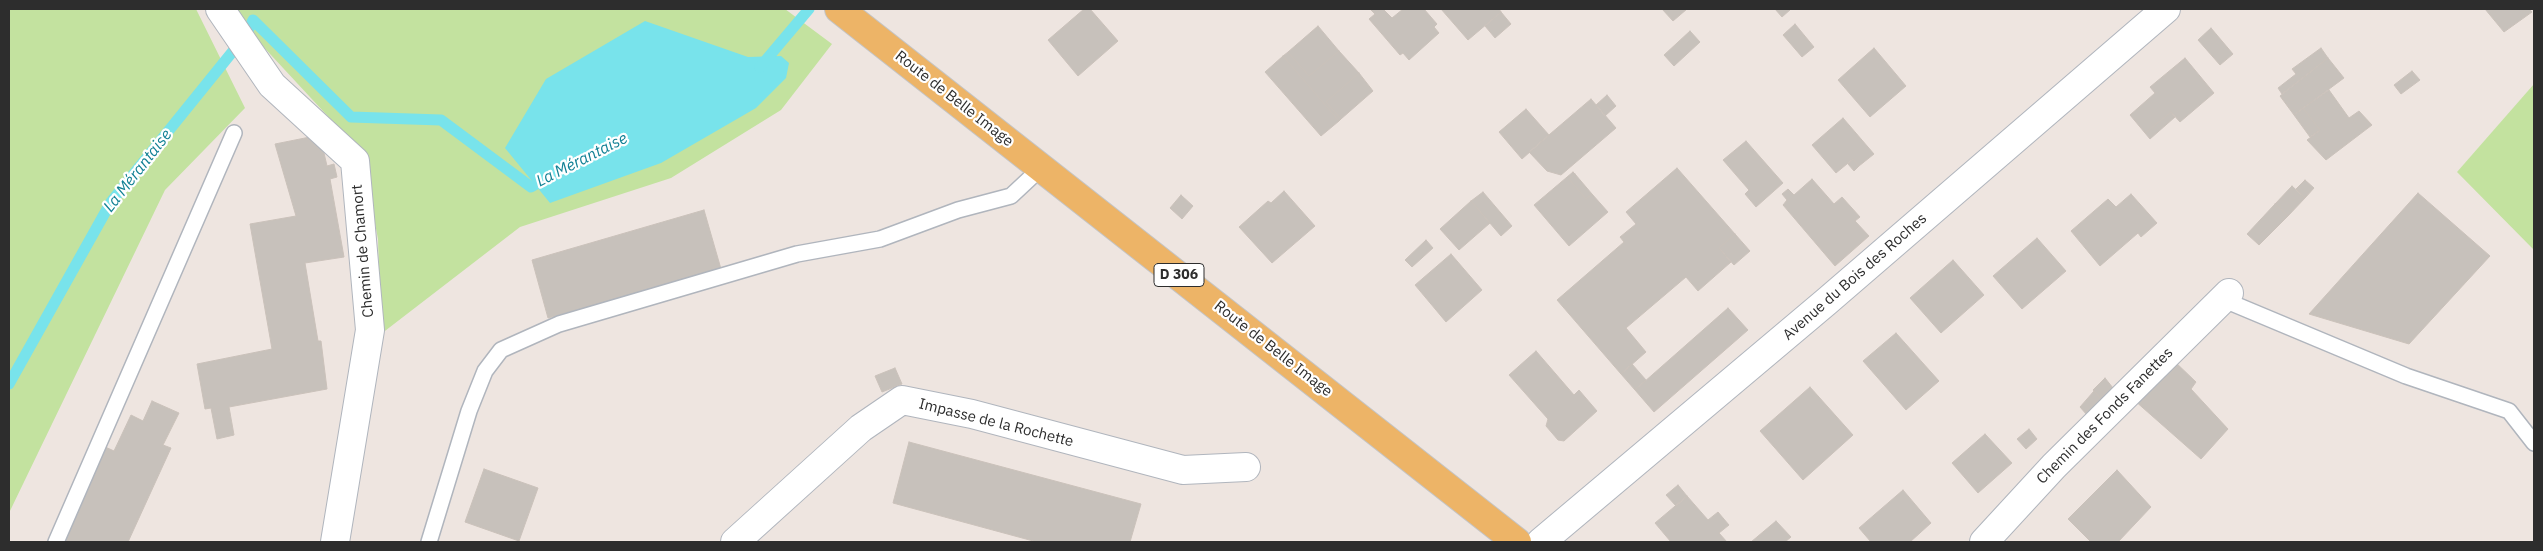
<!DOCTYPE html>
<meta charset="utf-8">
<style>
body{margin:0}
#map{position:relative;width:2543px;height:551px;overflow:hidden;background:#eee5e0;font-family:"IBM Plex Sans",sans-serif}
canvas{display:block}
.frame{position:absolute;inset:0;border:10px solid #2d2d2d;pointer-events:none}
</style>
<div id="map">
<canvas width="2543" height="551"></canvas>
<div class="frame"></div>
</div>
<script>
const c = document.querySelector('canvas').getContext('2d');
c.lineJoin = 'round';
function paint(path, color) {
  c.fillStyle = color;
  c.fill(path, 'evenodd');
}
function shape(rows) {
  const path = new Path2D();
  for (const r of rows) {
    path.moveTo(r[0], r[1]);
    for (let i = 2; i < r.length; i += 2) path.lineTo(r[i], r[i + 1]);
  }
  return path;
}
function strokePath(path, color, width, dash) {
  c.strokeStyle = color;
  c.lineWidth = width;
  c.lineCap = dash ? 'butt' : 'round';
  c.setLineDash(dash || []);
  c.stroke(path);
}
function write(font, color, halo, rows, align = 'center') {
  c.font = font + ' "IBM Plex Sans",sans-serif';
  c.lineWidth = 4.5;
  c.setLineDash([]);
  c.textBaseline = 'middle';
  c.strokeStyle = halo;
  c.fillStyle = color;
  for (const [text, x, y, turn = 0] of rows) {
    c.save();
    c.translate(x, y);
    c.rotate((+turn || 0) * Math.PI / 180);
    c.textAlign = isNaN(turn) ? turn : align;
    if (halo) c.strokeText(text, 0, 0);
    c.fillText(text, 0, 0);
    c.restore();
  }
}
const green = shape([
 [9,9,196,9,245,108,165,190,9,513],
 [234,9,785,9,832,44,781,110,671,178,520,227,381,334,378,239,361,152,245,27],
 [2534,84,2534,250,2457,172]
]);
const water = shape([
 [645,21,748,57,781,56,789,63,786,78,756,108,661,163,550,203,505,148,546,79]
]);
const stream = shape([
 [760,67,809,9],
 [9,384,111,202,246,35,253,20,351,117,441,120,531,187,549,177]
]);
const building = shape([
 [1084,9,1090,9,1118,41,1078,76,1048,40,1084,9],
 [1370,9,1383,9,1392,18,1403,9,1424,9,1437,24,1434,27,1439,33,1409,60,1403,53,1400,55,1369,19,1375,14,1370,9],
 [1441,9,1499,9,1501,12,1468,40,1441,9],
 [1662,9,1687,9,1673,21,1662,9],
 [1775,9,1791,9,1782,17,1775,9],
 [2485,9,2529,9,2532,12,2504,32,2485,9],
 [1501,12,1511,24,1495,38,1485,26,1501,12],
 [1795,24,1814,47,1802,57,1783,35,1795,24],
 [1318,26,1339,51,1309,76,1288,52,1318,26],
 [2211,28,2233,54,2220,65,2198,40,2211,28],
 [1690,31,1700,42,1674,66,1664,55,1690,31],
 [1874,48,1906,86,1870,117,1838,80,1874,48],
 [2321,48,2328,58,2282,94,2278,88,2296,74,2292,69,2321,48],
 [1339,51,1359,73,1326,102,1341,119,1339,121,1283,56,1288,52,1309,76,1339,51],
 [1283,56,1339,121,1321,136,1265,72,1283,56],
 [2185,58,2214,93,2180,122,2171,112,2145,133,2130,115,2155,93,2150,87,2185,58],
 [2328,58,2344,78,2294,115,2280,96,2328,58],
 [2412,71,2420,80,2401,94,2394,85,2412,71],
 [1359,73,1373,91,1341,119,1326,102,1359,73],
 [2329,90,2349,118,2359,111,2372,125,2326,160,2307,140,2320,130,2303,108,2329,90],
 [1607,95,1616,106,1605,116,1596,105,1607,95],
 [1591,99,1616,128,1561,175,1547,171,1529,152,1591,99],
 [2303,108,2320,130,2310,137,2294,115,2303,108],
 [1526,109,1549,135,1522,159,1499,132,1526,109],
 [2171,112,2175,117,2150,139,2145,133,2171,112],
 [1843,118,1874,154,1859,166,1853,159,1836,173,1812,145,1843,118],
 [315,136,321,140,327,166,334,164,337,177,330,179,344,257,305,263,318,341,321,341,327,389,229,407,234,435,217,439,211,408,205,409,197,364,272,349,250,224,296,216,275,144,315,136],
 [1746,141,1783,183,1756,207,1745,194,1749,190,1723,160,1746,141],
 [1853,159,1859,166,1854,171,1848,164,1853,159],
 [1677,168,1735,234,1719,248,1731,262,1698,291,1686,277,1626,328,1646,352,1621,374,1557,300,1624,242,1620,237,1636,224,1626,212,1677,168],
 [1573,172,1575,174,1569,179,1586,199,1592,194,1608,212,1569,246,1534,205,1573,172],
 [1575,174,1592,194,1586,199,1569,179,1575,174],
 [1812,179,1834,204,1842,197,1860,217,1855,221,1869,236,1835,266,1783,205,1787,200,1782,194,1788,189,1794,195,1812,179],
 [2305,180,2314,188,2305,198,2296,189,2305,180],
 [2292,186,2305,198,2288,216,2275,204,2292,186],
 [1284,191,1315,226,1272,263,1239,227,1268,201,1271,203,1284,191],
 [1483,192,1512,226,1501,236,1471,201,1483,192],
 [2418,193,2490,256,2409,344,2309,314,2418,193],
 [2131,194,2157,223,2141,237,2138,233,2100,266,2071,231,2108,199,2116,207,2131,194],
 [1181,195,1193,206,1182,219,1170,208,1181,195],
 [1471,201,1490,223,1459,250,1440,229,1471,201],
 [2275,204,2288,216,2259,245,2247,234,2275,204],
 [704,210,721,269,548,318,532,260,704,210],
 [1735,234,1750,251,1734,265,1719,248,1735,234],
 [2037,238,2066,271,2022,309,1993,276,2037,238],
 [1426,240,1433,248,1412,267,1405,260,1426,240],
 [1451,254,1482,290,1446,322,1415,285,1451,254],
 [1953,260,1984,295,1941,333,1910,298,1953,260],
 [1728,308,1748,330,1654,412,1635,390,1728,308],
 [1896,333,1939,381,1906,410,1863,361,1896,333],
 [1536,351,1574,395,1579,390,1597,411,1564,441,1558,440,1546,426,1548,419,1509,375,1536,351],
 [2172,359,2196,382,2191,389,2228,429,2201,459,2134,400,2172,359],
 [1632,364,1646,380,1635,390,1621,374,1632,364],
 [895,368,902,384,882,392,875,376,895,368],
 [2105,378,2113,388,2102,400,2093,390,2105,378],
 [1810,387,1853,435,1803,480,1760,431,1810,387],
 [2094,391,2102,400,2087,415,2080,407,2094,391],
 [152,401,179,413,163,445,171,448,128,542,67,542,58,538,101,445,114,451,131,415,143,421,152,401],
 [2029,429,2037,439,2026,449,2017,439,2029,429],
 [1985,434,2012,463,1978,493,1952,463,1985,434],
 [909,442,1141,504,1130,542,1037,542,893,503,909,442],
 [484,469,538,488,519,541,465,522,484,469],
 [2117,470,2151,507,2118,542,2091,542,2068,519,2117,470],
 [1678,485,1687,496,1676,506,1666,495,1678,485],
 [1903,490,1931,523,1910,542,1871,542,1859,528,1903,490],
 [1687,496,1708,520,1718,512,1729,525,1719,533,1727,542,1671,542,1655,523,1687,496],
 [1776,521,1791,537,1785,542,1751,542,1776,521]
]);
const service = shape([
 [2222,299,2406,376,2509,411,2534,443],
 [56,542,234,133],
 [429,542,469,411,485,371,501,350,559,324,797,254,880,239,958,210,1011,196,1042,167]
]);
const minor = shape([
 [220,9,272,85,355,161,370,330,335,542],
 [735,542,861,428,902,400,972,414,1183,470,1246,467],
 [1541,542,1826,302,2166,9],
 [1984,542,2054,466,2229,293]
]);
const primary = shape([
 [839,9,1517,542]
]);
const shields = [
 [1179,275,50]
];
const shieldNames = [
 ["D 306",1179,275]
];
const streetNames = [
 ["Route de Belle Image",954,99,38],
 ["Chemin de Chamort",363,251,-95],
 ["Avenue du Bois des Roches",1855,277,-41],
 ["Route de Belle Image",1273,349,38],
 ["Chemin des Fonds Fanettes",2105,416,-45],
 ["Impasse de la Rochette",996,423,14]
];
const waterNames = [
 ["La Mérantaise",582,160,-27],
 ["La Mérantaise",138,171,-52]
];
paint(green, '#c3e29f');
paint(water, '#78e3eb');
strokePath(stream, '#78e3eb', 11);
paint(building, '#c7c1bb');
strokePath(building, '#cac1ba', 1);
strokePath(service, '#b0b5bd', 18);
strokePath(minor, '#b0b5bd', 30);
strokePath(primary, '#c4c4c4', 30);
strokePath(service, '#fff', 15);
strokePath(minor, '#fff', 28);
strokePath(primary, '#edb467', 28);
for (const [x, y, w] of shields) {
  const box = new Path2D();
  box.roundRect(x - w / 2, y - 11.5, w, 23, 4);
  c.fillStyle = '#fff';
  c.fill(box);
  strokePath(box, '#2d2d2d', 1);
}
write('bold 14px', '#2d2d2d', null, shieldNames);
write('15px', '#2d2d2d', '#fff', streetNames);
write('italic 16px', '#128195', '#fff', waterNames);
</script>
